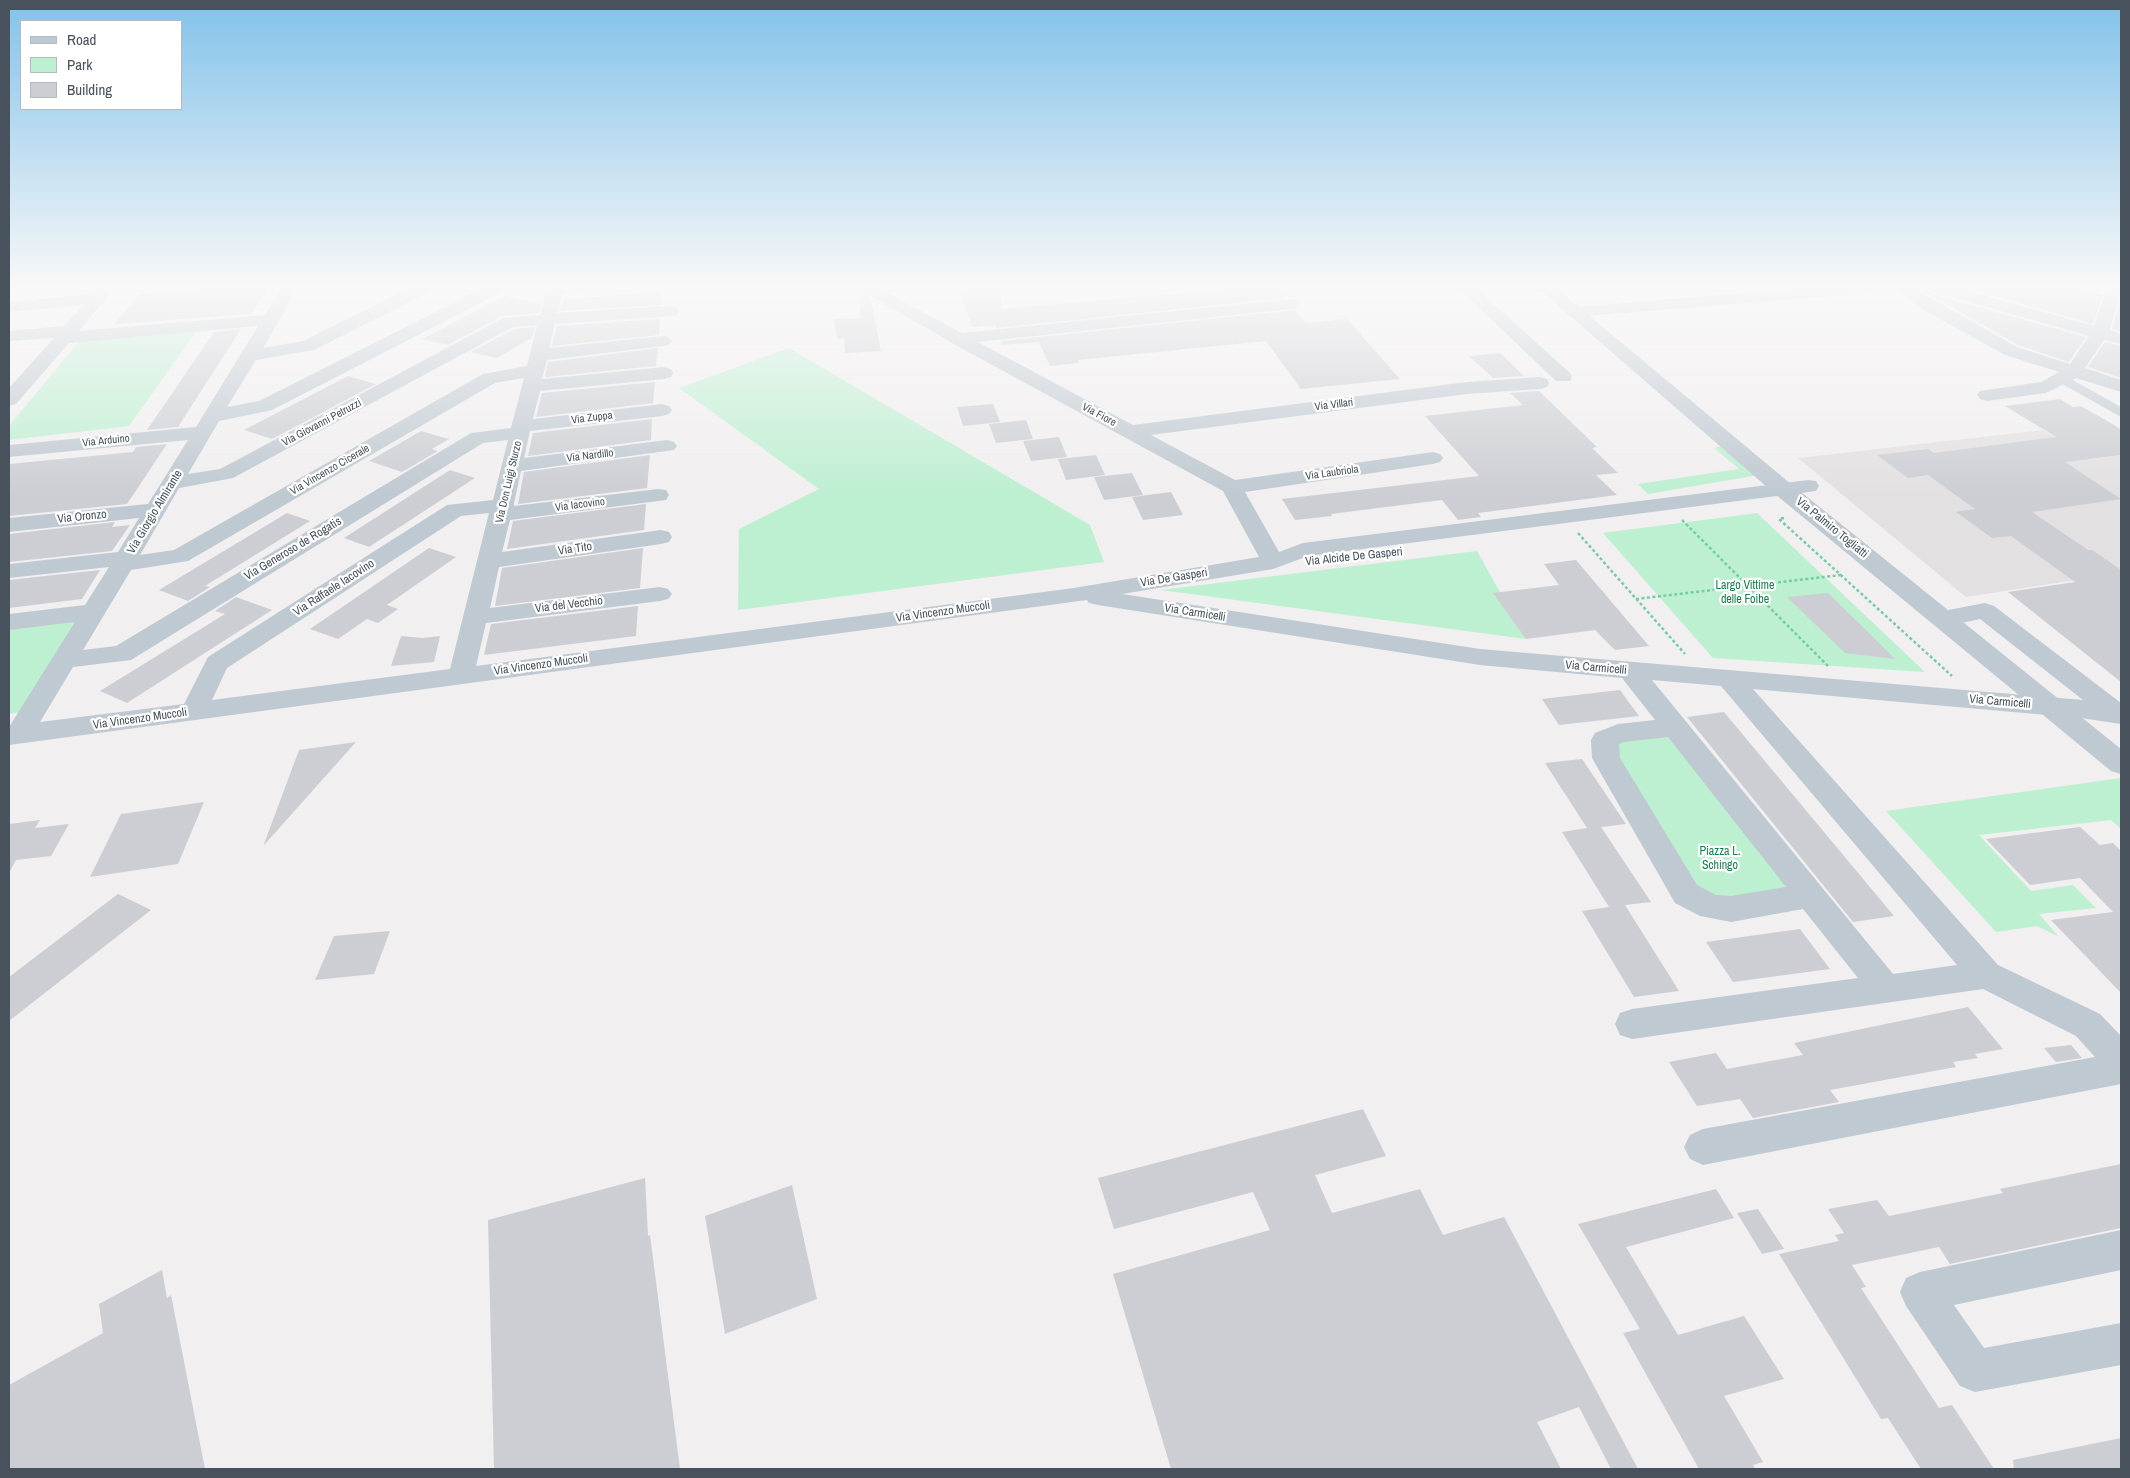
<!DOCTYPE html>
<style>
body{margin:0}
#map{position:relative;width:2130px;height:1478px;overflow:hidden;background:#f1efef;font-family:"Archivo Narrow",sans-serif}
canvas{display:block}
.frame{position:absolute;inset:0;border:10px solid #47525c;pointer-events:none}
.legend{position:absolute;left:20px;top:20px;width:162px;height:90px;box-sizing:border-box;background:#fff;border:1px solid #b5babe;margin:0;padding:6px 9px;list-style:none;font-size:15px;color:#47525c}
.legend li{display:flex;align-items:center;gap:10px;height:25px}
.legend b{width:25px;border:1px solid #b5babe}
</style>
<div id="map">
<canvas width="2130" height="1478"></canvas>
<div class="frame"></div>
<ul class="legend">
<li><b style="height:6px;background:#bfc9d1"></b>Road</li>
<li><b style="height:14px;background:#bdefd1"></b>Park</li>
<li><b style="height:14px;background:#ccced4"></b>Building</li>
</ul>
</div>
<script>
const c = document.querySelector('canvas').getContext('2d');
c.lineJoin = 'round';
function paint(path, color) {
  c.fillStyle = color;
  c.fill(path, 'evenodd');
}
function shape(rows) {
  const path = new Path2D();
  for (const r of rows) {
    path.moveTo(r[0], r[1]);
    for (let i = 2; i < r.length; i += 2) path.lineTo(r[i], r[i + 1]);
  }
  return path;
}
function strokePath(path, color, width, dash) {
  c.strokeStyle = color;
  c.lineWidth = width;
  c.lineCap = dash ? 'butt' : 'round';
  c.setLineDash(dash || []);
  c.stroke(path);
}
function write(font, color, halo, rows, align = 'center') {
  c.font = font + ' "Archivo Narrow",sans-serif';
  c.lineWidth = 4.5;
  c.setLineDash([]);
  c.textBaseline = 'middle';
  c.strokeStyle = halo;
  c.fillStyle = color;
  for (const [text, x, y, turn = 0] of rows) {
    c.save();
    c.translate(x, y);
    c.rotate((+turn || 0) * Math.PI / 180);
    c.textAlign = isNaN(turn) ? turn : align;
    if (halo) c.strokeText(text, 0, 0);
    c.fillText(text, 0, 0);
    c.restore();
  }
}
const education = shape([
 [2043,430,2090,459,2121,455,2121,573,1966,597,1798,458]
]);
const green = shape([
 [199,328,129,426,9,440,9,426,81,339],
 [789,348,1090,525,1104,562,738,610,739,529,819,489,679,388],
 [1725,445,1759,475,1648,494,1638,484,1739,469,1714,448],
 [1757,513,1925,672,1713,658,1603,533],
 [1477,551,1526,639,1161,590],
 [79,619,21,712,9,714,9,627],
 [1675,727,1808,896,1711,907,1606,758,1618,733],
 [2121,778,2121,829,2111,820,1979,835,2031,891,2073,885,2096,908,2039,914,2058,936,2037,926,1996,932,1886,811]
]);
const building = shape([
 [208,288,268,288,251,314,114,324,140,294],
 [959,288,1000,288,1001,309,1237,288,1277,288,1285,298,996,328,996,325,972,327],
 [1918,288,1929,288,1932,294,2086,337,2069,362,2018,345],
 [1966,288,2079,288,2103,295,2093,324],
 [662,291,661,305,559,311,563,300],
 [505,296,541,304,539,313,502,316,448,345,422,339],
 [867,296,871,299,881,351,845,353,844,338,837,339,834,319,860,318,860,297],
 [2120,299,2121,300,2121,332,2112,329],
 [1295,310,1306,323,1347,319,1400,379,1301,389,1266,341,1078,360,1079,363,1050,366,1039,342,1002,345,1001,341],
 [660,319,659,335,552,346,557,326],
 [535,327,532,338,497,358,471,352,514,329],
 [241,329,178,427,147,430,214,332],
 [2105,342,2121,346,2121,378,2088,367],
 [658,348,656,366,546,377,545,375,548,362],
 [1500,353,1524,376,1493,378,1469,356],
 [348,376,376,384,272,439,244,430],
 [655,382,653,403,536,417,542,393],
 [1539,391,1597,447,1592,448,1618,473,1596,475,1617,495,1478,513,1481,517,1458,520,1442,500,1331,514,1332,516,1295,520,1282,499,1479,476,1425,416,1523,405,1510,393],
 [2060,399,2073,407,2081,406,2121,429,2121,455,2065,462,2121,499,2032,512,2088,550,2092,550,2121,570,2121,682,2008,592,2075,582,2011,536,1992,538,1956,512,1975,509,1928,475,1908,478,1877,455,1928,449,1934,453,2056,437,2005,406],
 [993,404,1000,422,963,426,957,407],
 [652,419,651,440,528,456,533,433],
 [1026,420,1033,439,996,443,989,424],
 [421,431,449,439,432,449,438,451,402,472,369,461],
 [1059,437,1067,457,1031,461,1023,441],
 [167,444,127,504,9,516,9,464,133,452,136,447],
 [650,455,647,488,518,504,524,472],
 [1096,455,1105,475,1066,480,1058,459],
 [450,470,475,478,369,547,344,538],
 [1132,473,1143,495,1104,500,1094,477],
 [1171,492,1183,515,1143,520,1132,497],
 [646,504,644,530,507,549,513,521],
 [287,513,310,521,205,586,210,587,188,601,159,590],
 [115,522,112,527,130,525,112,551,9,562,9,534],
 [429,548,456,557,387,605,398,609,378,623,367,619,338,639,310,629],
 [643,548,640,588,495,606,502,568],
 [1576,560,1649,646,1615,650,1595,630,1526,639,1493,593,1559,585,1544,564],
 [100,570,82,599,9,608,9,580],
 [1828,593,1873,637,1895,659,1845,653,1787,597],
 [236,597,272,610,127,703,100,691,225,614,215,611],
 [638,606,636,636,484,655,491,624],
 [401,636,422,638,440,636,434,662,391,666],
 [1620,690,1639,716,1559,725,1542,699],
 [1724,712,1894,916,1853,922,1687,717],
 [356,742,265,844,264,844,299,750],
 [1582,759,1626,824,1601,827,1651,902,1625,905,1679,991,1634,997,1582,911,1609,907,1562,832,1587,828,1545,763],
 [204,802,178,864,90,877,121,814],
 [40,820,35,828,69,824,51,856,16,860,9,873,9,824],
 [2080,827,2100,845,2113,843,2121,851,2121,993,2051,920,2113,912,2080,878,2030,885,1986,839],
 [118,894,151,910,9,1021,9,977],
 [1800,929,1830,969,1733,982,1706,942],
 [390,931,374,974,315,980,334,936],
 [1968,1007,2003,1049,1975,1054,1978,1058,1953,1062,1956,1067,1830,1090,1839,1102,1753,1118,1740,1099,1697,1106,1669,1062,1716,1053,1727,1069,1803,1055,1794,1043],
 [2071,1045,2082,1058,2056,1062,2044,1048],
 [1363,1109,1386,1156,1315,1175,1332,1213,1420,1189,1443,1235,1504,1217,1638,1469,1611,1469,1579,1407,1537,1422,1561,1469,1171,1469,1113,1274,1270,1230,1253,1192,1114,1229,1098,1178],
 [2121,1164,2121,1228,1950,1264,1939,1247,1852,1265,1866,1287,1861,1288,1939,1408,1952,1405,1994,1469,1921,1469,1888,1418,1881,1419,1779,1254,1839,1241,1835,1235,1844,1233,1828,1209,1877,1200,1889,1216,2003,1193,2000,1189],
 [645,1178,648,1236,650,1235,680,1469,494,1469,488,1220],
 [792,1185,817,1299,725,1334,705,1216],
 [1716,1189,1734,1218,1626,1247,1678,1335,1744,1316,1784,1379,1724,1396,1763,1462,1753,1465,1755,1469,1699,1469,1623,1333,1640,1329,1578,1224],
 [1758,1209,1767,1223,1784,1249,1762,1254,1737,1213],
 [162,1270,167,1298,171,1295,205,1469,9,1469,9,1385,103,1333,99,1304],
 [2121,1438,2121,1469,2014,1469,2013,1460]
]);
const path = shape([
 [1784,518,1779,519,1952,676],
 [1682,520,1828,666],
 [1578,533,1685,654],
 [1636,599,1841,575]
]);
const pedestrian = shape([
 [2062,374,2121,407,2121,417,2057,381,2055,378,2057,375,2062,374]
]);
const minor = shape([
 [98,288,115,288,79,331,265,315,282,288,298,288,263,348,303,341,410,288,431,288,429,292,314,350,256,360,227,407,259,401,483,288,504,288,502,292,272,410,219,421,188,474,220,469,503,318,540,315,547,288,588,288,580,293,562,294,557,313,670,306,676,307,679,311,676,315,670,316,555,324,549,348,663,336,669,337,672,341,669,345,663,346,547,360,542,379,664,367,671,369,673,373,671,377,664,379,540,391,533,419,662,404,669,406,672,410,669,414,662,416,530,431,524,458,667,440,674,442,677,446,674,450,521,471,514,503,514,506,658,489,666,490,669,495,666,500,510,520,502,552,661,530,669,532,672,537,669,542,661,544,499,567,490,608,660,587,668,589,672,594,668,599,660,601,486,623,476,666,1074,588,1259,557,1223,491,952,343,857,288,878,288,962,333,1291,299,1297,300,1300,304,1297,308,1291,309,978,342,1133,425,1467,382,1540,377,1547,379,1549,383,1547,387,1540,389,1467,394,1151,435,1235,480,1433,452,1440,454,1443,458,1440,462,1433,464,1245,492,1279,552,1303,543,1808,480,1816,481,1819,486,1816,491,1808,492,1308,556,1273,569,1122,594,1480,649,2083,700,1980,619,1943,627,1934,624,1931,619,1934,614,1943,611,1985,603,1994,606,2121,703,2121,724,2081,718,1753,689,1998,965,2100,1014,2121,1036,2121,1084,1703,1165,1690,1159,1684,1147,1690,1135,1703,1129,2095,1057,2076,1036,1983,989,1632,1039,1620,1035,1615,1024,1620,1013,1632,1009,1858,978,1803,909,1731,922,1700,916,1675,903,1592,758,1591,740,1595,733,1618,724,1655,720,1622,678,1480,665,1098,605,1089,603,1087,600,9,745,9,727,75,622,9,630,9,614,85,605,109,567,9,578,9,564,118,552,139,518,9,532,9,518,148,504,188,440,9,457,9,445,196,427,258,326,69,343,16,404,9,406,9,388,54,338,9,341,9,331,64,326,83,305,9,312,9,302,92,294,98,288],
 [537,325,527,366,483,374,174,550,140,555,179,488,233,478,513,327,537,325],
 [524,378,511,428,471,433,116,646,83,650,131,570,188,561,495,383,524,378],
 [508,440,493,500,447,505,208,657,184,704,40,722,73,667,131,660,483,443,508,440],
 [489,513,450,669,212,700,227,668,461,516,489,513],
 [1652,680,1721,686,1957,965,1893,974,1652,680],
 [1668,737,1786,887,1731,896,1716,895,1697,885,1620,758,1619,744,1624,742,1668,737],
 [1458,288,1476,288,1570,373,1572,377,1570,381,1556,381,1458,288],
 [1804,288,1876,288,1868,293,1575,317,1569,316,1566,312,1569,308,1575,307,1804,288],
 [1895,288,1914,288,2017,347,2070,364,2089,336,1933,292,1931,288,1958,288,2094,326,2107,288,2121,288,2110,330,2121,334,2121,344,2104,340,2085,368,2121,380,2121,392,2076,378,2046,393,1987,401,1980,399,1977,395,1980,391,2041,382,2059,372,2005,355,1922,309,1895,288],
 [2121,1230,2121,1270,1954,1305,1984,1348,2121,1323,2121,1365,1975,1392,1960,1386,1906,1306,1900,1292,1906,1278,1920,1272,2121,1230]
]);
const tertiary = shape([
 [1538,288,1556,288,1791,484,2121,749,2121,774,2111,771,1775,494,1538,288]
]);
const farStreetnames = [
 ["Via Villari",1334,405,-7],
 ["Via Fiore",1099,415,28],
 ["Via Zuppa",592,418,-7],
 ["Via Giovanni Petruzzi",322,423,-28],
 ["Via Arduino",106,441,-6],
 ["Via Nardillo",590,456,-7],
 ["Via Vincenzo Cicerale",330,470,-30],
 ["Via Laubriola",1332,473,-8],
 ["Via Don Luigi Sturzo",509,482,-77],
 ["Via Iacovino",580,505,-7]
];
const streetNames = [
 ["Via Giorgio Almirante",155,512,-59],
 ["Via Oronzo",82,517,-6],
 ["Via Palmiro Togliatti",1832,528,39],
 ["Via Generoso de Rogatis",293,549,-31],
 ["Via Tito",575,549,-8],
 ["Via Alcide De Gasperi",1354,557,-6],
 ["Via De Gasperi",1174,578,-9],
 ["Via Raffaele Iacovino",334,588,-33],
 ["Via del Vecchio",569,605,-7],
 ["Via Vincenzo Muccoli",943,612,-8],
 ["Via Carmicelli",1195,613,9],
 ["Via Vincenzo Muccoli",541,665,-8],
 ["Via Carmicelli",1596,668,5],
 ["Via Carmicelli",2000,702,5],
 ["Via Vincenzo Muccoli",140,719,-8]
];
const parkNames = [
 ["Largo Vittime",1745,586],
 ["delle Foibe",1745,600],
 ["Piazza L.",1720,852],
 ["Schingo",1720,866]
];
paint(education, '#e2e0e1');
paint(green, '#bdefd1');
paint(building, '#ccced4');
strokePath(path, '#75cda3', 2.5, [3, 2.5]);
paint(pedestrian, '#bfc9d1');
paint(minor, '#bfc9d1');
paint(tertiary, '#bfc9d1');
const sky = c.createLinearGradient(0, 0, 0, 495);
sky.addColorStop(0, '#82c2ea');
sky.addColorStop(0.58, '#f9f8f8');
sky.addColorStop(1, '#f9f8f800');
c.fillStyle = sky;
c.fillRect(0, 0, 2130, 495);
write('11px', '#47525c', '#fff', farStreetnames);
write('12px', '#47525c', '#fff', streetNames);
write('12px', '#177f4c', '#fff', parkNames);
</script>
